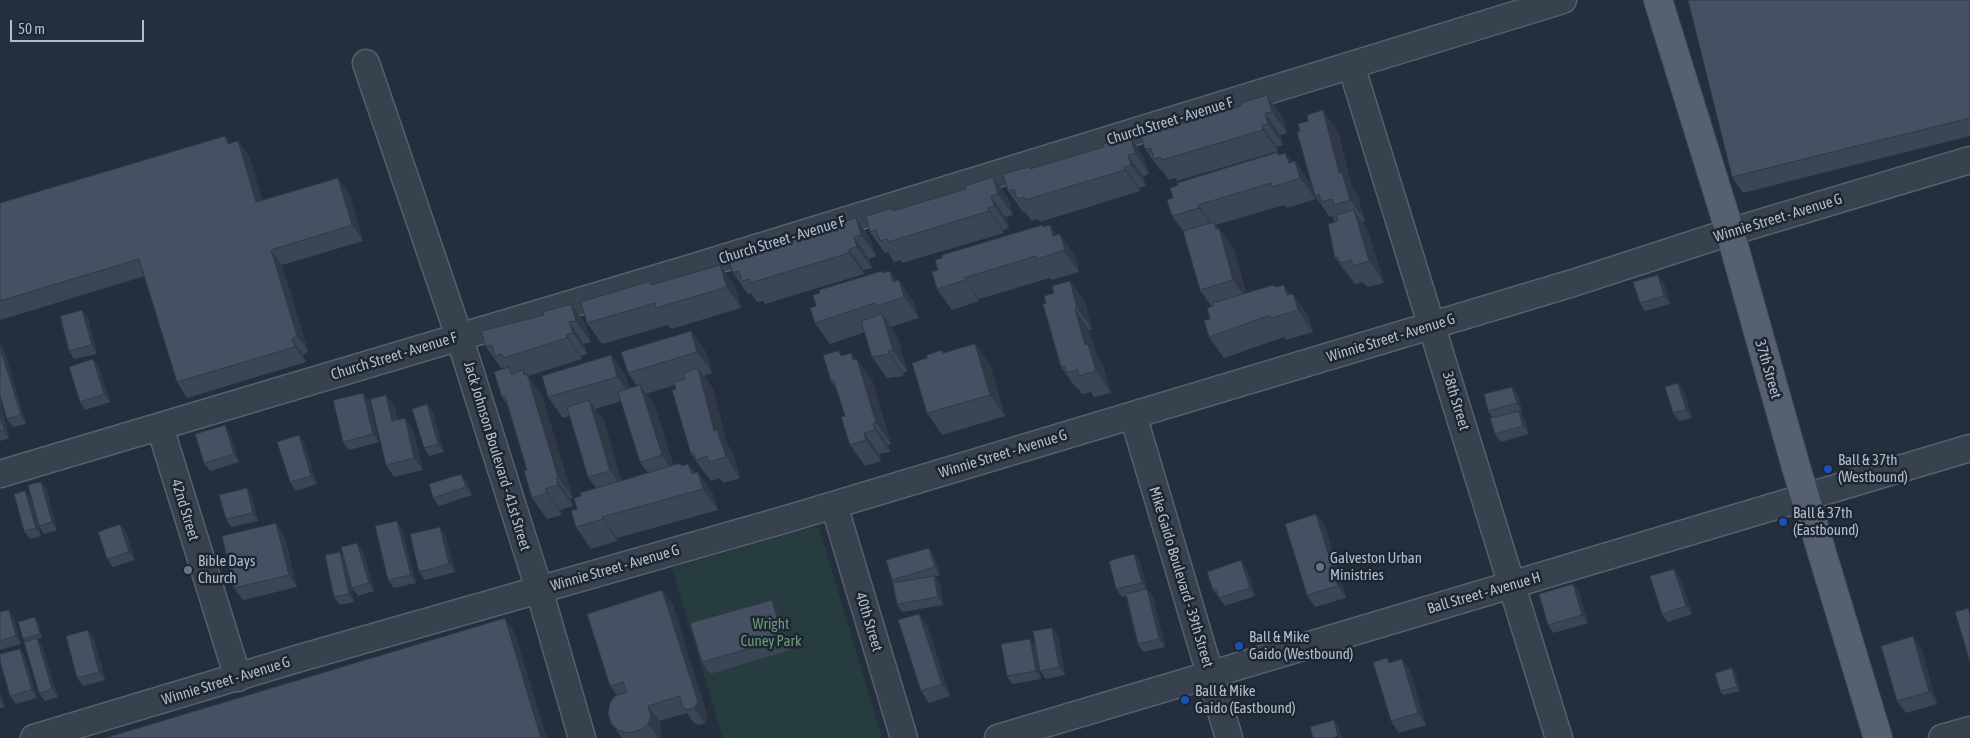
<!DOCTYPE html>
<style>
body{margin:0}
#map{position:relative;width:1970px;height:738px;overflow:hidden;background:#242f3e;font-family:"Asap Condensed",sans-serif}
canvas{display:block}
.scale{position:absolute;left:10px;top:20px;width:134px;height:22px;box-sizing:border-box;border:2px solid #b4bcc9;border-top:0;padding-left:6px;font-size:15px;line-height:18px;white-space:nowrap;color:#b4bcc9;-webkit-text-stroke:4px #1d2633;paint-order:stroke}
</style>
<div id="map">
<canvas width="1970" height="738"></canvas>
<div class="scale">50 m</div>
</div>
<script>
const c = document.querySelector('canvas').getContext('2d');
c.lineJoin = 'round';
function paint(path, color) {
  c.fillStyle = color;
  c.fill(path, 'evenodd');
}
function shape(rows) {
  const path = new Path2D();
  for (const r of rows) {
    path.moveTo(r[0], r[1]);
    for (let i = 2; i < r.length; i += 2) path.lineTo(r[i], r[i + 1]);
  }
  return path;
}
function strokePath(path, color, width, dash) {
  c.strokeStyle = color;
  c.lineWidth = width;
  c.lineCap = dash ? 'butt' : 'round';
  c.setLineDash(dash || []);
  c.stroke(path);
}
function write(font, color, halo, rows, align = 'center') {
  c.font = font + ' "Asap Condensed",sans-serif';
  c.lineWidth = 5;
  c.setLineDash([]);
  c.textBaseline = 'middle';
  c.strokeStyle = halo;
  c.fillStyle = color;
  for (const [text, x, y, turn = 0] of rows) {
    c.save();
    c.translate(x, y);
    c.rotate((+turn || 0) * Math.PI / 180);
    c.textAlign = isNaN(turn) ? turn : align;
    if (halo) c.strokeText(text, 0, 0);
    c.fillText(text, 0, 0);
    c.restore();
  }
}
const green = shape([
 [814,527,819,528,882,738,723,738,672,568]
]);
const minor = shape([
 [366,63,459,336,539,589,582,738],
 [1351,65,1559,738],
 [1133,415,1229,738],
 [160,427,238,678],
 [0,474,691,268,1563,0],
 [834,505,904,738],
 [34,738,300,658,787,519,1573,283,1730,232,1970,160],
 [998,738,1970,448],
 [1942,738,1970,730]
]);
const major = shape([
 [1658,0,1730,232,1796,467,1878,738]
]);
const wall = shape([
 [1970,0,1970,136,1743,193,1732,177],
 [1267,95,1282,116,1287,133,1280,135,1283,145,1277,147,1278,151,1177,181,1175,178,1169,180,1162,170,1160,170,1145,149],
 [1338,131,1352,188,1357,194,1365,221,1362,222,1368,231,1384,283,1367,287,1363,282,1355,284,1335,258,1335,222,1332,216,1330,217,1315,196],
 [1130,136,1144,158,1149,174,1143,176,1146,186,1139,188,1140,191,1040,222,1038,219,1032,221,1025,212,1023,212,1008,191,1031,169,1104,147],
 [238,141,249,156,262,200,349,193,363,241,282,265,308,351,303,355,306,362,187,398,177,382,145,276,0,320,0,203],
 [1278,152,1279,155,1285,153,1292,162,1295,161,1310,183,1315,199,1287,208,1284,205,1216,225,1234,249,1246,293,1276,287,1290,294,1308,315,1313,332,1286,340,1284,337,1224,358,1209,337,1210,319,1212,307,1200,290,1183,231,1172,216,1173,198],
 [993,177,1008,198,1013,215,1006,217,1009,228,1003,230,1004,233,902,263,901,260,894,262,888,252,885,253,870,232,894,210,966,189],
 [856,218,870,239,876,256,869,259,872,268,864,270,864,274,765,304,763,301,757,302,751,293,748,294,733,273,755,249,756,251,829,229],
 [1042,225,1044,227,1050,225,1057,235,1075,255,1079,272,1052,280,1050,278,979,299,979,301,952,310,937,289,938,270],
 [883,273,896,281,913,301,919,318,891,327,889,324,897,336,907,371,903,373,904,376,887,378,872,357,865,332,830,344,815,323],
 [650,281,653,285,735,286,741,308,671,329,668,325,602,344,587,323],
 [1070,281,1085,302,1092,329,1089,330,1097,356,1103,365,1111,393,1094,397,1091,392,1082,394,1078,388,1076,388,1061,367,1046,303,1054,293],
 [1664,283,1670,304,1645,311,1640,303],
 [571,304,586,325,591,342,584,344,587,354,581,356,582,359,528,376,542,396,573,498,570,499,573,506,560,510,562,515,547,519,532,498,527,470,507,405,502,397,504,369,503,367,501,368,486,347,544,315],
 [88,318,97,354,74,359,69,351],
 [691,331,706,352,712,373,704,376,713,389,727,444,732,451,740,478,723,483,720,478,711,481,707,475,706,475,691,454,675,385,646,394,655,406,673,465,682,466,688,464,695,473,713,494,718,510,617,538,617,541,591,549,576,527,577,509,581,496,596,488,588,477,570,416,563,418,548,397,611,355,626,376,629,388,637,386,628,373],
 [621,401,640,462,648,473,621,481,604,421,595,409],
 [0,344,4,350,26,424,13,427,7,419,0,396],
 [975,344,990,365,1005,416,942,435,927,413,927,358,942,350,944,353],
 [851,353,855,359,857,359,872,380,891,444,888,445,890,452,879,454,881,461,865,466,850,445,845,416,836,389,831,381,842,356],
 [93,359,99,367,110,402,85,410,80,402],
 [1678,383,1684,391,1692,418,1679,421,1673,413],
 [1518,395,1522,411,1520,412,1525,419,1529,434,1501,442,1495,434,1493,418,1488,411],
 [0,400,9,438,0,441],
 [369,401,379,442,349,450,343,442],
 [427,404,433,412,444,452,429,456,424,448],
 [395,407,398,420,405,418,413,430,423,470,394,477,386,465],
 [230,433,239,462,210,471,204,463],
 [299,435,304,443,317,484,296,491,290,482],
 [41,482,47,490,57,530,44,534,39,526],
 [467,482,472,495,439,506,433,498],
 [25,491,31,499,41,536,30,539,24,531],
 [252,496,258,521,231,527,226,519],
 [1316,514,1325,526,1346,598,1315,607,1307,595],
 [120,524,126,532,135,560,113,567,107,559],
 [402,529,416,583,394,588,388,580],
 [284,535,297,587,243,600,234,588],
 [445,535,455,572,425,580,419,572],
 [929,548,934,556,940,575,935,577,940,584,943,605,902,612,897,604,893,583,892,580],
 [363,551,374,591,358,596,352,588,348,573,354,602,340,605,334,597,340,552,344,558],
 [1134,554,1140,562,1147,589,1153,597,1165,647,1143,652,1138,644,1126,596,1122,597,1116,589],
 [1247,569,1255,596,1225,606,1213,590],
 [1674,569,1680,577,1692,614,1668,622,1662,614],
 [1573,584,1579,592,1588,623,1553,633,1548,625],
 [662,590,673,605,708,718,705,723,699,725,694,723,687,713,659,721,662,731,659,738,622,738,611,723,617,695,610,686],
 [772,600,780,611,791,650,710,674,702,662],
 [0,612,14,618,21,644,0,650],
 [38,621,42,638,37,639,42,646,58,697,45,701,39,693,25,642,23,639],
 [927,625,950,696,929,703,921,691],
 [88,630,94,639,105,680,83,686,77,678],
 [1058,636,1065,675,1046,679,1040,671,1036,650,1041,679,1012,684,1007,676,1036,647],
 [1921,648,1937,704,1906,713,1897,701],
 [20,649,25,657,37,698,16,704,10,696],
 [1387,658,1390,663,1402,659,1410,671,1426,725,1399,733,1391,721],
 [1735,672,1740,691,1723,695,1720,691],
 [0,693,5,707,0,708]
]);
const shadedWall = shape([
 [1267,95,1282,116,1287,133,1272,112],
 [1323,110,1338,131,1352,188,1357,194,1365,221,1350,200,1339,173],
 [1265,113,1280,135,1283,145,1268,124],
 [1262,126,1277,147,1278,151,1263,130],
 [225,136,236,151,228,144],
 [1130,136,1144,158,1149,174,1135,153],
 [238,141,249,156,267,217,256,202],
 [1285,153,1297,170,1295,161,1310,183,1315,199,1289,163],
 [1128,155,1143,176,1146,186,1131,165],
 [1124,167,1139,188,1140,191,1125,170],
 [993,177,1008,198,1013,215,998,194],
 [338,178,349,193,363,241,352,225],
 [991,196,1006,217,1009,228,994,206],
 [1198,205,1213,226,1214,229,1199,208],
 [988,208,1003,230,1004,233,989,211],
 [1354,210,1368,231,1384,283,1369,261],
 [856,218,870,239,876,256,861,235],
 [1214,222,1220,230,1219,228,1234,249,1248,302,1233,280],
 [1050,225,1062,242,1060,234,1075,255,1079,272,1053,236],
 [854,237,869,259,872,268,857,247],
 [849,249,864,270,864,274,849,253],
 [271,250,282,265,308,351,297,336],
 [720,265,735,286,741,308,727,287],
 [890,271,901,286,899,280,913,301,919,318,893,282],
 [1658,275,1664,283,1670,304,1664,296],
 [964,278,979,299,979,301,965,280],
 [1070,281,1085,302,1092,329,1077,308],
 [1284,285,1295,301,1293,294,1308,315,1313,332,1287,295],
 [571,304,586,325,591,342,576,321],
 [1075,309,1089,330,1097,356,1103,365,1111,393,1096,371,1085,345],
 [82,310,88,318,97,354,92,345],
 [882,314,897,336,907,371,893,350],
 [569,322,584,344,587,354,573,333],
 [691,331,706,352,712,373,697,352],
 [566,335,581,356,582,359,567,338],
 [292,339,303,355,306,362,295,347],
 [0,344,4,350,26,424,21,415,0,348],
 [975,344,990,365,1005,416,990,395],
 [888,351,903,373,904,376,889,354],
 [851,353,859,364,857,359,872,380,891,444,876,423],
 [611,355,626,376,632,398,617,377],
 [93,359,99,367,110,402,104,394],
 [698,368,713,389,727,444,732,451,740,478,726,457,714,431],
 [523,370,529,379,527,374,542,396,573,498,558,477],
 [1678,383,1684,391,1692,418,1686,410],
 [640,385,655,406,676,477,662,455],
 [1512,387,1518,395,1522,411,1517,403],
 [363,393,369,401,379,442,373,434],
 [386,395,395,407,401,433,392,421],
 [0,400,9,438,4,430,0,415],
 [589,400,604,421,625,492,610,471],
 [427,404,433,412,444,452,438,444],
 [1519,411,1525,419,1529,434,1523,426],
 [405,418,413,430,423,470,414,458],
 [873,424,888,445,890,452,875,430],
 [225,425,230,433,239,462,234,454],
 [864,433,879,454,881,461,866,440],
 [299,435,304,443,317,484,311,476],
 [688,464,701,482,698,472,713,494,718,510,692,474],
 [461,474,467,482,472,495,466,487],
 [556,478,570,499,573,506,558,485],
 [41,482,47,490,57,530,52,522],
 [247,488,252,496,258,521,253,513],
 [545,489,560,510,562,515,547,493],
 [25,491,31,499,41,536,36,528],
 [1316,514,1325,526,1346,598,1338,586],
 [602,517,617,538,617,541,603,519],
 [397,521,402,529,416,583,411,575],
 [276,523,284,535,297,587,289,575],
 [120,524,126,532,135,560,129,552],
 [440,527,445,535,455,572,449,564],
 [357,543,363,551,374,591,369,583],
 [929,548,934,556,940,575,935,567],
 [340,552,345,560,354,602,349,594],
 [1134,554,1140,562,1147,589,1153,597,1165,647,1159,639,1147,590,1142,583],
 [1241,560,1247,569,1255,596,1250,588],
 [1674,569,1680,577,1692,614,1686,606],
 [934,576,940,584,943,605,938,597],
 [1573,584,1579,592,1588,623,1582,615],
 [662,590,673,605,708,718,705,723,694,708],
 [772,600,780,611,791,650,783,639],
 [9,610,14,618,21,644,16,636],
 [919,614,927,625,950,696,942,684],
 [35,617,38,621,42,638,40,634],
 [505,618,515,633,547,738,541,738],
 [1052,628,1058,636,1065,675,1059,667],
 [88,630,94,639,105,680,99,672],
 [1913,636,1921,648,1937,704,1929,692],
 [37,638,42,646,58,697,52,689],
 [1030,639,1036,647,1041,679,1036,671],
 [20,649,25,657,37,698,32,690],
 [1402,659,1410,671,1426,725,1418,713],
 [1732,668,1735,672,1740,691,1737,687],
 [0,693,5,707,0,700],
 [648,706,659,721,662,731,659,738,658,738,648,724],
 [1334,720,1339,728,1342,738,1339,738,1338,736]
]);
const building = shape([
 [1688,0,1970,0,1970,118,1732,177,1688,0],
 [1267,95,1272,112,1265,113,1268,124,1262,126,1263,130,1162,160,1161,157,1154,159,1151,148,1145,149,1140,133,1166,126,1167,128,1241,106,1241,103,1267,95],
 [1323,110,1339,173,1342,173,1350,200,1334,205,1332,199,1321,202,1319,194,1315,196,1297,132,1300,131,1298,124,1308,121,1307,115,1323,110],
 [225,136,228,144,238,141,256,202,338,178,352,225,271,250,297,336,292,339,295,347,177,382,139,259,0,301,0,203,225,136],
 [1130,136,1135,153,1128,155,1131,165,1124,167,1125,170,1025,200,1024,197,1017,199,1014,189,1008,191,1003,174,1029,167,1030,169,1104,147,1103,144,1130,136],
 [1278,152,1278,155,1285,153,1289,163,1295,161,1300,178,1272,187,1271,183,1198,205,1199,208,1172,216,1167,200,1173,198,1170,188,1178,185,1177,183,1278,152],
 [993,177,998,194,991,196,994,206,988,208,989,211,888,242,887,239,880,241,876,230,870,232,866,216,893,208,893,211,966,189,965,186,993,177],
 [1354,210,1369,261,1353,266,1351,260,1340,263,1338,257,1335,258,1328,224,1338,221,1336,215,1354,210],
 [856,218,861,235,854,237,857,247,849,249,849,253,750,283,749,279,742,281,739,271,733,273,728,257,755,249,756,251,829,229,828,226,856,218],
 [1214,222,1216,229,1219,228,1233,280,1200,290,1183,231,1214,222],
 [1042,225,1043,227,1050,225,1053,236,1060,234,1065,250,1037,259,1036,256,964,278,965,280,937,289,932,272,938,270,935,260,942,258,942,255,1042,225],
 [720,265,727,287,656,308,655,303,587,323,581,302,650,281,651,285,720,265],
 [882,271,883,273,890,271,893,282,899,280,904,297,876,306,875,303,815,323,810,308,816,306,813,295,820,293,819,290,882,271],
 [1658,275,1664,296,1640,303,1633,282,1658,275],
 [1070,281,1077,308,1075,309,1085,345,1088,344,1096,371,1079,376,1078,370,1067,373,1065,366,1061,367,1043,304,1046,303,1044,296,1054,293,1052,286,1070,281],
 [1273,285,1276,287,1284,285,1287,295,1293,294,1298,310,1271,318,1270,315,1209,337,1204,320,1210,319,1207,308,1214,306,1213,303,1273,285],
 [571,304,576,321,569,322,573,333,566,335,567,338,503,358,502,354,495,356,492,345,486,347,481,331,544,315,543,312,571,304],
 [82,310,92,345,69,351,60,316,82,310],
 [882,314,893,350,888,351,889,354,872,357,861,321,882,314],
 [691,331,697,352,628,373,621,352,691,331],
 [975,344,990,395,927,413,912,363,927,358,927,355,942,350,943,353,975,344],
 [0,348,21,415,7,419,0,396,0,348],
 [839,351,841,356,851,353,853,360,857,359,876,423,873,424,875,430,864,433,866,440,850,445,841,417,845,416,834,381,831,381,823,355,839,351],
 [611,355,617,377,548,397,542,376,611,355],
 [93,359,104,394,80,402,69,367,93,359],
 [509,367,511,374,523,370,524,375,527,374,558,477,556,478,558,485,545,489,547,493,532,498,524,471,527,470,505,396,502,397,494,372,509,367],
 [698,368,714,431,717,430,726,457,709,462,707,456,696,460,694,453,691,454,672,390,676,389,674,382,685,379,683,373,698,368],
 [1678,383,1686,410,1673,413,1665,387,1678,383],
 [640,385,662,455,640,462,618,392,640,385],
 [1512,387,1517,403,1488,411,1484,394,1512,387],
 [363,393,373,434,343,442,333,400,363,393],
 [386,395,392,421,405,418,414,458,386,465,370,399,386,395],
 [589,400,610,471,588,477,567,407,589,400],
 [427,404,438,444,424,448,412,409,427,404],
 [1519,411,1523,426,1495,434,1490,418,1519,411],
 [0,415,4,430,0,431,0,415],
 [225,425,234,454,204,463,195,434,225,425],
 [299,435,311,476,290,482,277,442,299,435],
 [681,463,681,466,688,464,692,474,698,472,703,489,602,517,603,519,576,527,571,511,577,509,574,498,581,496,580,493,681,463],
 [461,474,466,487,433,498,429,484,461,474],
 [41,482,52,522,39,526,28,485,41,482],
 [247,488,253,513,226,519,219,495,247,488],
 [25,491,36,528,24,531,14,494,25,491],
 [1316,514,1338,586,1307,595,1285,524,1316,514],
 [397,521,411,575,388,580,375,526,397,521],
 [276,523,289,575,234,588,222,536,276,523],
 [120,524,129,552,107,559,98,532,120,524],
 [440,527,449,564,419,572,410,534,440,527],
 [357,543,369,583,352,588,341,547,357,543],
 [929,548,935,567,892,580,886,560,929,548],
 [340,552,349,594,334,597,325,555,340,552],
 [1134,554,1142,583,1116,589,1109,561,1134,554],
 [1241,560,1250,588,1219,598,1216,589,1213,590,1207,572,1241,560],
 [1674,569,1686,606,1662,614,1650,576,1674,569],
 [934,576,938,597,897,604,893,583,934,576],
 [1573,584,1582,615,1548,625,1539,594,1573,584],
 [1147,589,1159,639,1138,644,1126,594,1147,589],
 [662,590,698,702,694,708,689,710,683,708,680,696,648,706,651,716,648,724,640,730,629,733,618,730,611,723,608,713,610,703,615,696,627,692,623,682,610,686,587,614,662,590],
 [772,600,783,639,702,662,690,623,772,600],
 [1968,608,1970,613,1970,662,1955,612,1968,608],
 [9,610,16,636,0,641,0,612,9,610],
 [919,614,942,684,921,691,898,620,919,614],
 [35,617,40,634,23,639,18,622,35,617],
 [505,618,541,738,105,738,505,618],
 [1052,628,1059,667,1040,671,1033,631,1052,628],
 [88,630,99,672,77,678,66,636,88,630],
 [1913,636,1929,692,1897,701,1881,646,1913,636],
 [37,638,52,689,39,693,24,642,37,638],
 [1030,639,1036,671,1007,676,1001,644,1030,639],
 [20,649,32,690,10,696,0,661,0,654,20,649],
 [1387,658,1389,663,1402,659,1418,713,1391,721,1373,662,1387,658],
 [1732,668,1737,687,1720,691,1715,673,1732,668],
 [1334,720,1338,736,1333,738,1313,738,1310,727,1334,720]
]);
const markers = [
 [1828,469,5,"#1a4fb4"],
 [1783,522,5,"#1a4fb4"],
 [1320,567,5,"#6b7280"],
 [188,570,5,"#6b7280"],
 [1239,646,5,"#1a4fb4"],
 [1185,700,5,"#1a4fb4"]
];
const streetNames = [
 ["Church Street - Avenue F",1170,121,-17],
 ["Winnie Street - Avenue G",1778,218,-17],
 ["Church Street - Avenue F",782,240,-17],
 ["Winnie Street - Avenue G",1391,338,-17],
 ["Church Street - Avenue F",394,356,-17],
 ["37th Street",1768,369,74],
 ["38th Street",1456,401,73],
 ["Winnie Street - Avenue G",1003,454,-17],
 ["Jack Johnson Boulevard - 41st Street",497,456,73],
 ["42nd Street",185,510,73],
 ["Winnie Street - Avenue G",615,568,-16],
 ["Mike Gaido Boulevard - 39th Street",1181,577,73],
 ["Ball Street - Avenue H",1484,593,-16],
 ["40th Street",869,622,73],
 ["Winnie Street - Avenue G",226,681,-17]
];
const poiNames = [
 ["Ball & 37th",1838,460],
 ["(Westbound)",1838,477],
 ["Ball & 37th",1793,513],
 ["(Eastbound)",1793,530],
 ["Galveston Urban",1330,558],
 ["Ministries",1330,575],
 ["Bible Days",198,561],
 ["Church",198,578],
 ["Ball & Mike",1249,637],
 ["Gaido (Westbound)",1249,654],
 ["Ball & Mike",1195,691],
 ["Gaido (Eastbound)",1195,708]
];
const parkNames = [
 ["Wright",771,624],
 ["Cuney Park",771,641]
];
paint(green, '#263c3f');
strokePath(minor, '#565f6c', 29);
strokePath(major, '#414a57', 30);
strokePath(minor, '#38414e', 26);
strokePath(major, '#56606e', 28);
paint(wall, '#3b4654');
paint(shadedWall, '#303945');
paint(building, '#455162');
strokePath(building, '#303945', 1);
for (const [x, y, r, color] of markers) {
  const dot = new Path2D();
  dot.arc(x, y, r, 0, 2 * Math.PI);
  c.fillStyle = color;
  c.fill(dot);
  strokePath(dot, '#1d2633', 2);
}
write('15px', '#b4bcc9', '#1d2633', streetNames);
write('15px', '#b4bcc9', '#1d2633', poiNames, 'left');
write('15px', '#6b9a76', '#1d2633', parkNames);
</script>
